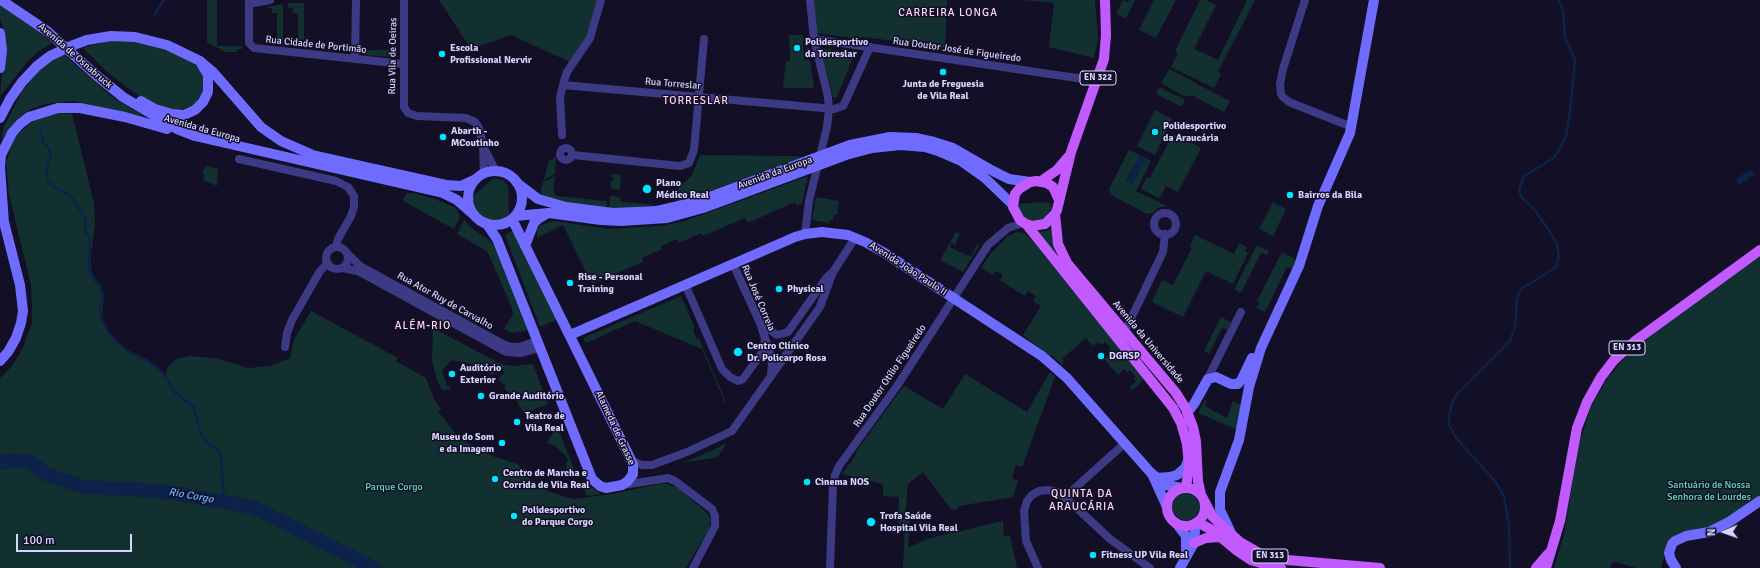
<!DOCTYPE html>
<meta charset="utf-8">
<style>
body{margin:0}
#map{position:relative;width:1760px;height:568px;overflow:hidden;background:#130f26;font-family:Signika,sans-serif}
canvas{display:block}
.north{position:absolute;left:1704px;top:512px;width:40px;height:40px;-webkit-text-stroke:3px #130f26;paint-order:stroke;rotate:268deg;font-size:11px;font-weight:700;line-height:16px;text-align:center;color:#d9d4ff}
.north::after{content:'';display:block;margin:auto;width:14px;height:18px;background:#d9d4ff;clip-path:polygon(50% 0,100% 100%,50% 72%,0 100%)}
.scale{position:absolute;left:16px;top:534px;width:116px;height:18px;box-sizing:border-box;border:2px solid #d9d4ff;border-top:0;padding-left:5px;font-size:12px;line-height:14px;white-space:nowrap;color:#d9d4ff;-webkit-text-stroke:3px #130f26;paint-order:stroke}
</style>
<div id="map">
<canvas width="1760" height="568"></canvas>
<div class="north">N</div>
<div class="scale">100 m</div>
</div>
<script>
const c = document.querySelector('canvas').getContext('2d');
c.lineJoin = 'round';
function paint(path, color) {
  c.fillStyle = color;
  c.fill(path, 'evenodd');
}
function shape(rows) {
  const path = new Path2D();
  for (const r of rows) {
    if (r.length === 3) {
      path.moveTo(r[0] + r[2], r[1]);
      path.arc(r[0], r[1], r[2], 0, 2 * Math.PI);
      continue;
    }
    path.moveTo(r[0], r[1]);
    for (let i = 2; i < r.length; i += 2) path.lineTo(r[i], r[i + 1]);
  }
  return path;
}
function strokePath(path, color, width, dash) {
  c.strokeStyle = color;
  c.lineWidth = width;
  c.lineCap = dash ? 'butt' : 'round';
  c.setLineDash(dash || []);
  c.stroke(path);
}
function write(font, color, halo, rows, align = 'center') {
  c.font = font + ' Signika,sans-serif';
  c.lineWidth = 3;
  c.setLineDash([]);
  c.textBaseline = 'middle';
  c.strokeStyle = halo;
  c.fillStyle = color;
  for (const [text, x, y, turn = 0] of rows) {
    c.save();
    c.translate(x, y);
    c.rotate((+turn || 0) * Math.PI / 180);
    c.textAlign = isNaN(turn) ? turn : align;
    if (halo) c.strokeText(text, 0, 0);
    c.fillText(text, 0, 0);
    c.restore();
  }
}
const green = shape([
 [207,0,217,0,217,46,242,46,242,49,237,49,237,52,225,52,207,42],
 [439,0,598,0,587,36,570,62,511,35,471,49],
 [813,0,947,0,945,48,864,37,858,39,816,33],
 [1022,0,1095,0,1098,39,1094,58,1049,47,1054,3],
 [1123,0,1128,2,1129,0,1135,0,1126,19,1116,14],
 [1154,0,1176,0,1156,38,1139,30],
 [1200,0,1206,0,1216,5,1194,49,1218,60,1247,0,1255,0,1218,72,1221,74,1214,88,1171,67,1178,53,1175,51],
 [288,3,304,3,304,47,287,45,287,42,292,42,293,38,298,38,298,13,293,13,293,8,288,8],
 [283,4,283,45,266,43,272,42,272,38,277,38,277,13,272,13,272,8,267,8,267,7],
 [0,5,34,28,52,43,38,52,29,60,0,96,5,32,0,19],
 [789,35,803,35,804,60,810,60,814,88,783,88,786,61,790,61],
 [124,40,138,40,179,53,198,66,205,81,204,88,199,100,190,107,178,110,164,108,140,97,128,88,106,71,83,48,109,41],
 [820,48,855,53,836,99,833,97],
 [364,50,393,50,393,57,364,55],
 [62,53,111,96,146,117,74,101,45,104,31,109,17,119,1,140,4,126,22,92,41,67],
 [1169,69,1230,101,1224,112,1193,96,1184,96,1161,83],
 [1159,87,1185,100,1182,107,1156,94],
 [1155,110,1172,119,1155,155,1137,146],
 [58,113,72,114,94,203,95,224,91,254,91,269,93,276,101,286,104,294,102,317,108,331,118,342,131,352,148,360,166,374,167,368,176,359,191,356,219,359,248,368,270,366,290,358,294,340,311,311,398,358,396,361,426,378,434,399,441,409,438,411,456,434,474,448,495,457,518,464,531,480,545,490,566,497,574,499,612,494,659,484,667,484,678,488,707,513,711,519,709,529,686,568,0,568,0,378,12,366,22,350,32,323,32,305,31,285,9,195,6,163,11,147,16,137,24,129,34,120,44,116],
 [1173,134,1201,148,1178,192,1166,186,1160,197,1158,198,1141,189,1147,177,1150,178],
 [1129,150,1140,155,1126,181,1132,184,1146,158,1151,161,1136,191,1167,206,1158,208,1152,213,1147,214,1111,195,1109,189],
 [700,155,789,156,804,157,691,198,677,201,678,188,680,188,680,184,685,182,692,175],
 [556,156,555,174,544,180,549,159,552,160],
 [206,166,218,169,217,186,203,180,205,175,202,173],
 [612,174,621,175,620,190,611,189,611,181,613,181,614,178,612,177],
 [555,176,553,192,556,196,607,201,606,209,584,207,540,196,543,182],
 [808,176,802,204,796,205,795,202,748,223,745,218,703,236,701,233,679,243,677,239,661,246,662,249,642,258,643,262,592,284,563,225,537,238,537,230,541,225,554,221,609,229,660,226,685,221],
 [494,178,503,180,508,186,509,214,504,219,493,221,483,218,478,214,475,210,473,200,473,196],
 [406,193,413,193,435,199,456,208,460,216,454,229,403,201],
 [610,196,620,197,621,201,623,202,658,205,609,209],
 [816,197,839,201,837,215,834,215,833,220,830,220,829,223,812,220],
 [1041,202,1050,203,1052,208,1047,216,1041,220,1030,220,1023,216,1019,209,1018,204],
 [1273,202,1286,209,1273,236,1259,229],
 [465,220,470,227,489,240,495,246,528,330,526,331,511,333,504,329,513,314,512,308,487,251,457,234,461,225],
 [1052,229,1052,238,1057,254,1037,233],
 [514,230,558,319,540,327,505,235],
 [956,232,960,234,955,245,951,243,950,247,971,257,977,244,979,246,963,272,940,260],
 [1017,232,1024,233,1030,238,1145,379,1132,390,1130,387,1136,382,1134,379,1136,377,1130,370,1127,372,1124,369,1118,375,1104,359,1110,354,1108,351,1111,348,1105,342,1101,345,1098,342,1093,346,1086,338,1063,358,1063,366,1052,355,1051,357,1023,335,1041,306,1033,301,1036,296,1028,291,1025,296,1000,280,1003,275,996,271,993,275,981,268,991,253,1008,236],
 [1195,235,1234,254,1239,243,1247,247,1245,252,1248,253,1233,284,1206,271,1183,317,1152,302,1162,280,1173,285,1192,248,1190,246],
 [1257,245,1269,251,1267,255,1261,253,1241,293,1235,290,1236,286],
 [1282,252,1295,259,1295,264,1293,269,1287,267,1265,312,1257,308,1259,303,1257,301],
 [1760,257,1760,498,1715,526,1668,543,1661,568,1636,568,1616,562,1612,563,1610,568,1554,568,1564,534,1578,448,1590,408,1607,379,1623,360,1657,330,1695,301],
 [681,296,695,328,693,330,697,340,699,339,726,402,725,403,702,349,635,321,586,343,583,338],
 [1221,317,1231,322,1227,330,1222,328,1209,354,1204,351],
 [433,328,501,364,513,366,533,364,548,404,524,413,516,400,504,388,506,386,498,379,505,372,500,367,493,375,470,364,451,360,442,371,447,386,452,387,448,390,442,390,437,381,432,361],
 [1050,372,1055,377,1022,467,1016,465,1012,478,1018,481,1013,497,959,506,956,510,950,508,923,472,908,484,905,518,910,518,908,548,927,539,1003,521,1004,536,1010,535,1017,568,903,568,905,526,898,523,899,497,883,496,883,484,842,474,856,455,855,453,897,395,904,386,943,409,965,374,1027,412],
 [1205,400,1207,401,1205,406,1227,418,1233,401,1243,406,1240,431,1198,413],
 [557,426,576,474,570,474,567,471,566,465,568,460,565,455,555,446,547,442],
 [727,443,718,457,683,463,713,450],
 [581,482,586,483,601,494,587,496],
 [1186,493,1194,496,1199,503,1200,507,1197,515,1194,518,1185,521,1177,517,1172,509,1172,504,1177,496]
]);
const water = shape([
 [1140,155,1146,158,1132,184,1126,181],
 [1751,169,1755,174,1739,185,1736,179]
]);
const stream = shape([
 [155,14,164,0],
 [41,131,43,142,49,149,51,155,46,170,48,180,55,188,71,196,86,220,85,231,90,239,89,270,103,294,100,309,101,318,107,331,117,343,131,353,148,361,165,375,175,393,193,406,201,435,208,443,219,451,221,456,224,502],
 [1510,568,1509,525,1504,496,1495,481,1456,438,1449,424,1449,416,1452,402,1457,394,1510,341,1515,327,1517,299,1521,289,1555,268,1559,257,1557,244,1552,235,1535,210,1522,198,1519,190,1524,176,1552,159,1557,154,1566,136,1570,112,1575,60,1565,37,1563,11,1559,0]
]);
const river = shape([
 [0,463,13,460,31,462,46,474,84,487,160,491,253,507,374,568]
]);
const street = shape([
 [249,0,249,43,254,48,403,64],
 [404,0,404,107,408,113,417,116,466,118,475,122,479,128,483,145,484,174],
 [1305,0,1283,69,1280,84,1281,94,1283,97,1289,102,1352,127],
 [249,4,270,0],
 [814,39,1097,81],
 [355,59,356,0],
 [563,85,834,109,843,106,846,100,870,47],
 [562,135,560,97,564,81,567,72,590,38,601,0],
 [566,154,6],
 [485,150,496,171],
 [573,155,680,166,689,163,694,150,704,39],
 [239,159,336,181,348,187,354,196,354,207,351,216,338,239,336,247],
 [1165,224,11],
 [805,234,809,201,827,127,829,109,828,97,814,39,810,0],
 [337,258,11],
 [348,254,360,266,503,344,511,347,519,347,537,341],
 [733,264,760,323,770,353,772,365,771,374],
 [342,268,358,271,506,352,521,353,540,348],
 [685,284,722,369,730,377,738,381,743,379,761,354,765,340],
 [760,323,777,335,788,332,827,277,833,272,855,238],
 [1124,333,1163,252,1165,234],
 [285,347,287,333,292,320,320,271,328,263],
 [1206,382,1241,312],
 [631,461,642,465,652,465,687,452,732,431,820,307,833,272],
 [623,485,668,478,675,481,712,509,715,516,715,526,693,568],
 [1065,497,1125,443],
 [830,568,833,486,835,475,839,466,897,386,988,245,1008,228,1023,223],
 [1038,568,1026,541,1024,511,1027,501,1032,495,1039,491,1048,490,1057,492,1065,497,1110,539,1150,568]
]);
const secondary = shape([
 [1,0,47,31,97,76,123,97,177,129,195,136,443,193,457,200,474,215],
 [0,33,2,50,0,68],
 [141,101,155,109,172,114,184,115,195,110,203,102,208,92,208,75,202,65],
 [0,118,10,99,22,82,37,66,50,56,71,46,87,40,111,36,135,37,167,45,200,61,213,72,261,127,281,141,313,155],
 [307,154,446,185,461,186,476,179],
 [495,198,27],
 [517,183,538,199,566,207,613,213,656,211,699,201,850,145,890,137,916,138,934,142,953,148,993,171,1009,179,1030,182],
 [515,216,549,213,601,220,621,221,667,218,703,208,846,155,872,148,900,145,925,147,938,151,961,161,985,178,1013,205],
 [4,223,0,167,1,155,12,133,20,124,29,117,58,108,80,108,125,117,167,129],
 [486,223,497,239,592,479,600,486,606,488,622,485,628,481,633,474,633,464,512,219],
 [525,246,534,223,538,219,548,213],
 [570,335,795,237,805,234,822,232,848,235,865,242,883,252,1042,356,1067,378,1151,473,1166,485,1182,488],
 [0,361,8,352,16,338,21,323,23,311,20,285,3,218],
 [1187,413,1194,404,1208,379,1216,377,1231,384,1238,384,1242,379,1252,358],
 [1153,476,1167,507],
 [1157,478,1170,477,1177,475,1185,468,1189,458],
 [1176,523,1186,536,1186,555],
 [1231,533,1220,510,1220,492,1239,440,1249,387,1261,348,1299,266,1318,206,1350,133,1374,0],
 [1180,568,1194,543,1195,531,1194,524],
 [1676,568,1671,560,1669,553,1672,544,1675,541,1686,536,1709,532,1729,522,1760,501]
]);
const primary = shape([
 [1041,181,1057,170,1069,156],
 [1059,200,1053,187,1047,183,1036,181,1030,182,1019,189,1015,194,1013,207,1020,220,1026,224,1031,226,1045,224,1055,214,1057,210,1071,152,1104,59,1106,35,1105,0],
 [1055,214,1058,244,1067,263,1176,393,1186,409,1193,427,1196,441,1198,481,1201,495],
 [1026,224,1173,408,1181,423,1187,444,1189,465,1186,488],
 [1186,507,19],
 [1205,502,1212,516,1221,525,1240,542,1261,554,1287,560,1380,568],
 [1197,522,1212,530,1236,550,1251,560,1267,565,1281,568],
 [1194,543,1206,538,1220,537],
 [1536,568,1548,554],
 [1546,568,1560,521,1577,428,1587,402,1601,377,1614,360,1635,341,1760,250]
]);
const markers = [
 [797,48,4,"#00e5ff"],
 [442,54,4,"#00e5ff"],
 [943,72,4,"#00e5ff"],
 [1155,132,4,"#00e5ff"],
 [443,137,4,"#00e5ff"],
 [647,189,5,"#00e5ff"],
 [1290,195,4,"#00e5ff"],
 [570,283,4,"#00e5ff"],
 [779,289,4,"#00e5ff"],
 [738,352,5,"#00e5ff"],
 [1101,356,4,"#00e5ff"],
 [452,374,4,"#00e5ff"],
 [481,396,4,"#00e5ff"],
 [517,422,4,"#00e5ff"],
 [502,443,4,"#00e5ff"],
 [495,479,4,"#00e5ff"],
 [807,482,4,"#00e5ff"],
 [514,516,4,"#00e5ff"],
 [871,522,5,"#00e5ff"],
 [1093,555,4,"#00e5ff"]
];
const shields = [
 [1098,78,36],
 [1627,348,36],
 [1270,556,36]
];
const shieldNames = [
 ["EN 322",1098,78],
 ["EN 313",1627,348],
 ["EN 313",1270,556]
];
const poiNames = [
 ["Polidesportivo",805,42],
 ["da Torreslar",805,54],
 ["Escola",450,48],
 ["Profissional Nervir",450,60],
 ["Junta de Freguesia",943,84,"center"],
 ["de Vila Real",943,96,"center"],
 ["Polidesportivo",1163,126],
 ["da Araucária",1163,138],
 ["Abarth -",451,131],
 ["MCoutinho",451,143],
 ["Plano",656,183],
 ["Médico Real",656,195],
 ["Bairros da Bila",1298,195],
 ["Rise - Personal",578,277],
 ["Training",578,289],
 ["Physical",787,289],
 ["Centro Clínico",747,346],
 ["Dr. Policarpo Rosa",747,358],
 ["DGRSP",1109,356],
 ["Auditório",460,368],
 ["Exterior",460,380],
 ["Grande Auditório",489,396],
 ["Teatro de",525,416],
 ["Vila Real",525,428],
 ["Museu do Som",494,437,"right"],
 ["e da Imagem",494,449,"right"],
 ["Centro de Marcha e",503,473],
 ["Corrida de Vila Real",503,485],
 ["Cinema NOS",815,482],
 ["Polidesportivo",522,510],
 ["do Parque Corgo",522,522],
 ["Trofa Saúde",880,516],
 ["Hospital Vila Real",880,528],
 ["Fitness UP Vila Real",1101,555]
];
const streetNames = [
 ["Rua Cidade de Portimão",316,45,6],
 ["Rua Doutor José de Figueiredo",957,50,8],
 ["Avenida de Osnabruck",75,56,41],
 ["Rua Vila de Oeiras",393,56,-89],
 ["Rua Torreslar",673,84,5],
 ["Avenida da Europa",202,129,16],
 ["Avenida da Europa",775,173,-20],
 ["Avenida João Paulo II",908,269,33],
 ["Rua José Correia",758,298,67],
 ["Rua Ator Ruy de Carvalho",445,301,29],
 ["Avenida da Universidade",1148,342,50],
 ["Rua Doutor Otílio Figueiredo",890,376,-56],
 ["Alameda de Grasse",615,428,65]
];
const parkNames = [
 ["Santuário de Nossa",1709,485],
 ["Senhora de Lourdes",1709,497],
 ["Parque Corgo",394,487]
];
const neighbourhoodNames = [
 ["CARREIRA LONGA",948,13],
 ["TORRESLAR",696,101],
 ["ALÉM-RIO",423,326],
 ["QUINTA DA",1082,494],
 ["ARAUCÁRIA",1082,507]
];
const waterNames = [
 ["Rio Corgo",191,496,10]
];
paint(green, '#12302f');
paint(water, '#0c2248');
strokePath(stream, '#0c2248', 2.5);
strokePath(river, '#0c2248', 14);
strokePath(street, '#3d3a85', 8);
strokePath(secondary, '#6f6bff', 10);
strokePath(primary, '#c25bff', 10);
for (const [x, y, r, color] of markers) {
  const dot = new Path2D();
  dot.arc(x, y, r, 0, 2 * Math.PI);
  c.fillStyle = color;
  c.fill(dot);
  strokePath(dot, '#130f26', 1.5);
}
for (const [x, y, w] of shields) {
  const box = new Path2D();
  box.roundRect(x - w / 2, y - 7, w, 14, 3);
  c.fillStyle = '#130f26';
  c.fill(box);
  strokePath(box, '#d9d4ff', 1);
}
write('bold 9px', '#d9d4ff', null, shieldNames);
write('bold 10px', '#d9d4ff', '#130f26', poiNames, 'left');
write('10px', '#d9d4ff', '#130f26', streetNames);
write('10px', '#5fe0c0', '#130f26', parkNames);
c.letterSpacing = '1px';
write('11px', '#ffd6f0', '#130f26', neighbourhoodNames);
c.letterSpacing = '0px';
write('italic 11px', '#62b6ff', '#130f26', waterNames);
</script>
